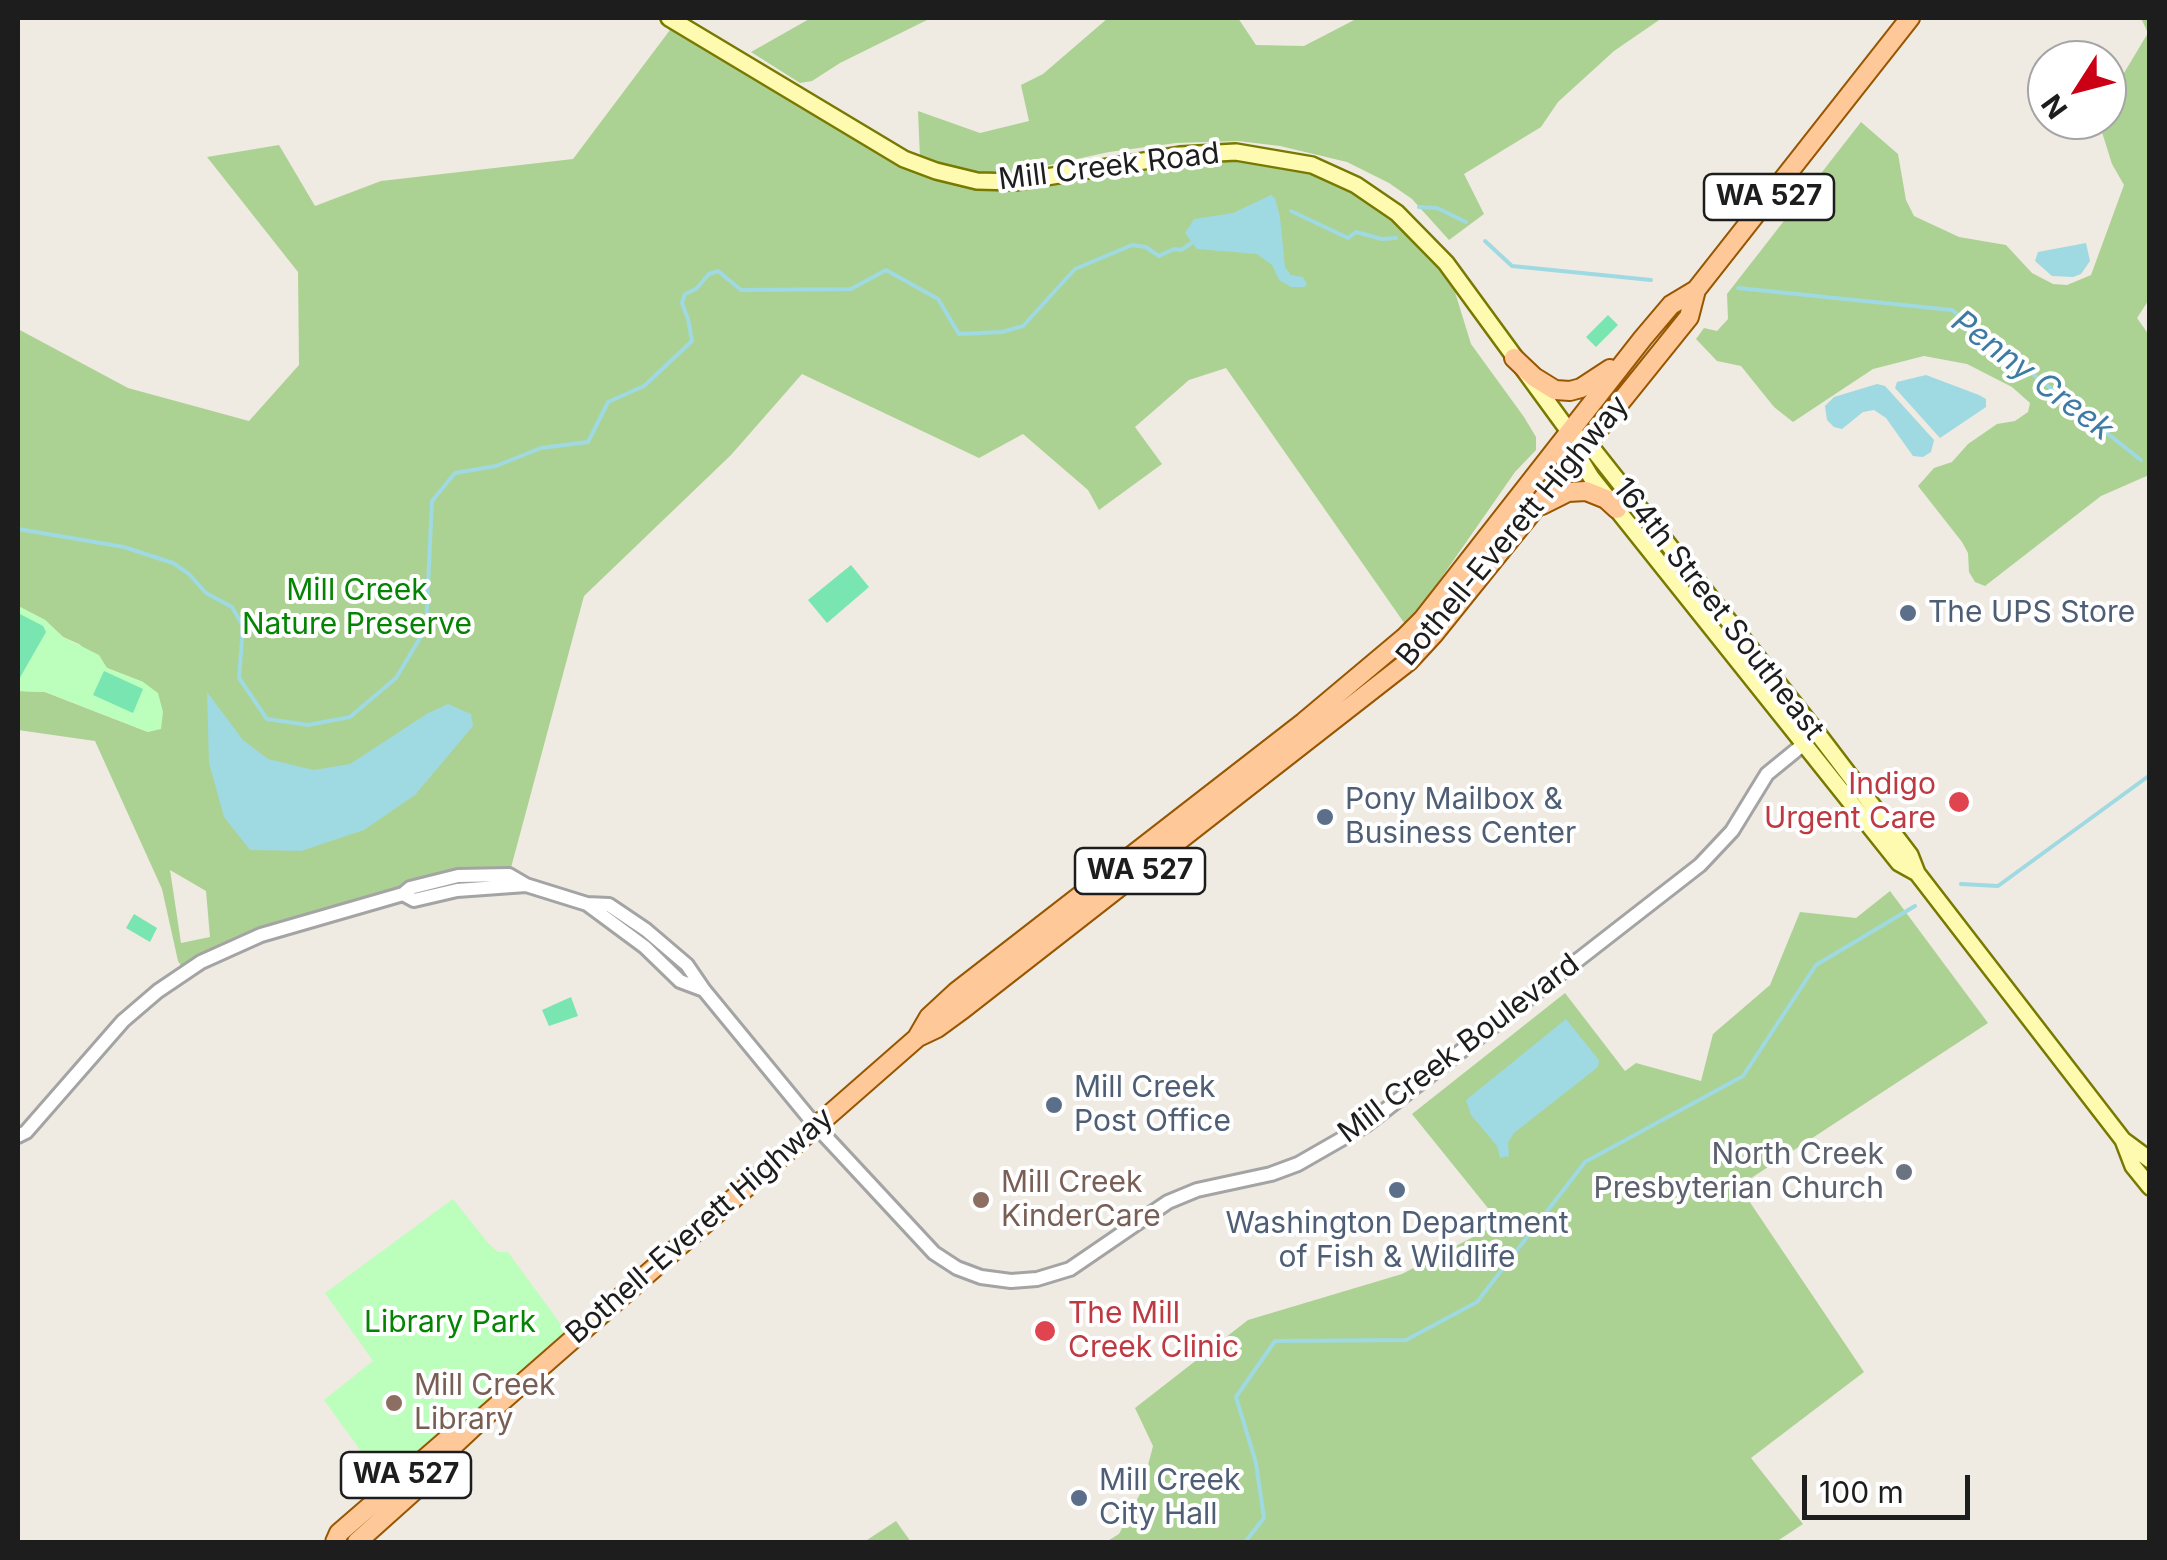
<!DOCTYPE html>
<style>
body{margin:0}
#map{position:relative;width:2167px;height:1560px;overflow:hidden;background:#efeae2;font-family:Inter,sans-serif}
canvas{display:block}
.frame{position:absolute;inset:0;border:20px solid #1d1d1d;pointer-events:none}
.north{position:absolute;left:2027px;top:40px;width:100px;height:100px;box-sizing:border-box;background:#fff;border:2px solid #a5a5a5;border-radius:50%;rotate:234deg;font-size:28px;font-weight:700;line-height:40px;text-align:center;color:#1d1d1d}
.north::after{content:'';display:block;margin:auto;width:35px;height:45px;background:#cb0014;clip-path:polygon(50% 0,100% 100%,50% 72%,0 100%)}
.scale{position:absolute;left:1802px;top:1475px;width:168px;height:45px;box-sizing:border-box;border:5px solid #1d1d1d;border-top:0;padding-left:12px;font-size:30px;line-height:35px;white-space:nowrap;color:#1d1d1d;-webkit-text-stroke:8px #fff;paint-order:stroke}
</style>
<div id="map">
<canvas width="2167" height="1560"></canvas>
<div class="frame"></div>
<div class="north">N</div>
<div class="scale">100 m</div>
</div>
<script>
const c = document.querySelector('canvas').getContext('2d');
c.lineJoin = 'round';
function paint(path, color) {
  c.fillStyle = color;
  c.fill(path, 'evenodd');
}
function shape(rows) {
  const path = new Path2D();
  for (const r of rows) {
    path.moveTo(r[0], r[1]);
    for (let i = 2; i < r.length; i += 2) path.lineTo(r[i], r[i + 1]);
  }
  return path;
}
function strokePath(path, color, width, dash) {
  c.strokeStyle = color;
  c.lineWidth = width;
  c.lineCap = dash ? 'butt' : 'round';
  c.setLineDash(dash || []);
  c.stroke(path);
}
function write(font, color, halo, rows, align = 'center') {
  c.font = font + ' Inter,sans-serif';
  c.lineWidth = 8;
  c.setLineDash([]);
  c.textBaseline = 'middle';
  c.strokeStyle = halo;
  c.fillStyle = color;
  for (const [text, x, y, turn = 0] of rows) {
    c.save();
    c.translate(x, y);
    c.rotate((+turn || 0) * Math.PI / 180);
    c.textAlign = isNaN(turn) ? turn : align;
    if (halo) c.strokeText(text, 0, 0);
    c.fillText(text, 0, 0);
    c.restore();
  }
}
const forest = shape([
 [811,18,931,18,840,63,812,81,800,83,751,52],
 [1108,18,1238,18,1256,45,1304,46,1358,18,1662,18,1614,51,1558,102,1541,127,1464,174,1484,214,1449,240,1412,199,1389,183,1347,162,1280,146,1238,141,1176,143,1109,152,1004,175,966,171,920,158,918,111,980,133,1029,121,1021,85,1043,74],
 [2141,18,2150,18,2150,298,2137,318,2149,335,2149,475,2101,496,1985,586,1975,582,1969,572,1968,553,1962,542,1918,486,1934,468,1952,462,1968,444,1997,424,2015,421,2028,412,2030,403,2012,387,1967,364,1924,356,1873,369,1793,422,1774,407,1741,366,1717,361,1696,339,1704,328,1717,331,1728,319,1727,294,1861,122,1898,154,1906,200,1914,216,1959,237,2006,245,2032,273,2053,284,2067,285,2091,275,2124,185,2112,164,2101,129,2104,120,2107,120,2112,93,2148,33],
 [676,22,739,59,787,99,804,98,868,137,977,181,1180,155,1276,158,1356,185,1446,263,1471,344,1524,417,1536,437,1536,450,1515,472,1407,627,1226,368,1189,380,1135,427,1162,464,1099,510,1088,490,1023,434,979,458,802,374,731,455,584,596,509,875,458,876,261,935,185,972,178,961,162,889,95,741,18,730,18,691,45,692,148,732,143,682,107,668,79,644,63,637,45,620,18,606,18,329,128,388,249,421,299,365,298,272,207,157,279,145,315,206,381,181,573,159],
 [170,870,206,891,210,937,181,943],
 [1890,891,1988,1023,1739,1186,1864,1372,1751,1458,1803,1524,1776,1542,1106,1542,1119,1534,1141,1492,1153,1446,1135,1408,1248,1320,1402,1274,1500,1223,1412,1114,1565,993,1625,1071,1636,1063,1701,1081,1713,1034,1770,985,1800,912,1856,918],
 [896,1521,911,1542,864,1542]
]);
const park = shape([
 [18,606,45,620,63,637,99,655,107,668,143,682,158,693,163,712,161,729,148,732,45,692,18,691],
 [453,1199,488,1243,498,1252,508,1252,570,1337,482,1410,466,1415,386,1486,324,1400,373,1361,325,1293]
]);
const pitch = shape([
 [1608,315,1618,325,1596,347,1586,337],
 [851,565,869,587,827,623,808,600],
 [18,613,43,626,46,632,18,681],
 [104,671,143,689,133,713,93,695],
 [134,914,157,928,150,942,126,928],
 [571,997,578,1016,549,1026,542,1010]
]);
const water = shape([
 [1271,195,1275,198,1280,217,1285,267,1291,275,1303,277,1307,285,1304,287,1291,287,1279,280,1272,265,1257,254,1197,249,1185,233,1194,219,1233,213],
 [2086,243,2090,261,2081,274,2073,277,2052,276,2035,261,2038,252],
 [1926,375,1979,395,1986,399,1986,407,1940,438,1895,388,1897,382],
 [1877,384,1885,386,1934,440,1931,452,1923,457,1913,456,1886,418,1874,410,1863,412,1842,429,1834,427,1827,420,1825,406,1834,397],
 [207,692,243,740,268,759,314,770,350,764,428,713,448,704,471,714,473,726,415,795,364,830,301,851,250,850,224,817,209,763],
 [1566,1019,1599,1060,1598,1067,1514,1133,1508,1143,1509,1156,1500,1158,1497,1146,1471,1115,1466,1100]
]);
const stream = shape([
 [1419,207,1437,208,1466,222],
 [1291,211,1348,238,1356,232,1382,239,1396,238],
 [1485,241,1512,266,1651,280],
 [1738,288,1952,310,2141,460],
 [18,529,124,547,173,563,189,574,206,593,232,607,243,626,239,678,267,719,308,725,350,717,396,678,426,628,432,501,455,473,496,466,541,448,588,442,608,402,644,386,692,341,688,319,682,303,685,294,696,289,709,274,718,271,741,290,851,289,886,270,938,299,959,334,1002,332,1023,326,1075,269,1132,245,1146,247,1159,256,1174,249,1181,250,1193,242],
 [1961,884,1998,886,2150,775],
 [1245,1542,1264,1518,1256,1463,1236,1397,1275,1341,1406,1340,1477,1302,1585,1162,1743,1076,1816,965,1915,906]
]);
const tertiary = shape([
 [403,894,414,900,457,890,526,885],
 [587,904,645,947,680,981,704,990],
 [18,1136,26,1132,123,1021,158,991,201,962,261,935,403,894,410,888,458,876,509,875,526,885,587,904,609,905,646,930,687,965,704,990,815,1125,934,1253,957,1268,981,1277,1011,1281,1037,1279,1070,1269,1168,1202,1197,1190,1271,1174,1298,1164,1366,1125,1700,865,1732,831,1767,774,1805,743]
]);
const secondary = shape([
 [669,18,904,159,936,171,977,181,1016,182,1180,155,1236,152,1312,165,1356,185,1397,213,1446,263,1568,430,1588,443,1818,734,1910,855,1917,873,2123,1140,2133,1166,2150,1187],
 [1574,449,1591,477,1899,863,1917,873],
 [2123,1140,2150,1160]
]);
const primary = shape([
 [1514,358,1534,377,1555,390,1570,391,1581,388,1610,369],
 [1542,505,1568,492,1586,491,1606,499,1617,509],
 [918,1036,929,1017,956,992,1304,722,1404,638,1423,619,1643,338,1671,305,1696,290,1910,18],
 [446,1462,452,1447,484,1417,918,1037,937,1028,963,1009,1409,661,1433,635,1689,317,1696,290],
 [335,1542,339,1533,451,1436],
 [357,1542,454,1455]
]);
const markers = [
 [1908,613,10,"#5c6f8a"],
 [1959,802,12,"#e0444e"],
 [1325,817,10,"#5c6f8a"],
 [1054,1105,10,"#5c6f8a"],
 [1904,1172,10,"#6b7280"],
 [1397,1190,10,"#5c6f8a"],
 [981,1200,10,"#8d6e63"],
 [1045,1331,12,"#e0444e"],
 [394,1403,10,"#8d6e63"],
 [1079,1498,10,"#5c6f8a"]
];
const shields = [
 [1769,197,130],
 [1140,871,130],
 [406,1475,130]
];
const shieldNames = [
 ["WA 527",1769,197],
 ["WA 527",1140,871],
 ["WA 527",406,1475]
];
const streetNames = [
 ["Mill Creek Road",1109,167,-7],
 ["Bothell-Everett Highway",1513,531,-50],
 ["164th Street Southeast",1718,609,52],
 ["Mill Creek Boulevard",1459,1049,-37],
 ["Bothell-Everett Highway",700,1226,-41]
];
const parkNames = [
 ["Mill Creek",357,591],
 ["Nature Preserve",357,625],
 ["Library Park",450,1323]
];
const serviceNames = [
 ["The UPS Store",1928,613],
 ["Pony Mailbox &",1345,800],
 ["Business Center",1345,834],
 ["Mill Creek",1074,1088],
 ["Post Office",1074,1122],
 ["Washington Department",1397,1224,"center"],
 ["of Fish & Wildlife",1397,1258,"center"],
 ["Mill Creek",1099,1481],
 ["City Hall",1099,1515]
];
const healthNames = [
 ["Indigo",1936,785],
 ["Urgent Care",1936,819],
 ["The Mill",1068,1314,"left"],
 ["Creek Clinic",1068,1348,"left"]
];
const worshipNames = [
 ["North Creek",1884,1155],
 ["Presbyterian Church",1884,1189]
];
const educationNames = [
 ["Mill Creek",1001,1183],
 ["KinderCare",1001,1217],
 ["Mill Creek",414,1386],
 ["Library",414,1420]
];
const waterNames = [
 ["Penny Creek",2032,376,37]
];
paint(forest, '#acd293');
paint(park, '#bcfebb');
paint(pitch, '#79e5b1');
paint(water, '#9fd9e1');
strokePath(stream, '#9fd9e1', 4);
strokePath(tertiary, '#a4a4a4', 18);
strokePath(secondary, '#787900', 20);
strokePath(primary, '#975600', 22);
strokePath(tertiary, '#fff', 12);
strokePath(secondary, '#fefbb1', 15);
strokePath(primary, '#ffc898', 18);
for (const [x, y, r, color] of markers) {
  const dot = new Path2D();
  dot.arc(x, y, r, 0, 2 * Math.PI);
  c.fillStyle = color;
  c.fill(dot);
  strokePath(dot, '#fff', 4);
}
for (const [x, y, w] of shields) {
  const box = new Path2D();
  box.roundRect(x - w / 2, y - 23, w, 46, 8);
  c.fillStyle = '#fff';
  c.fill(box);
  strokePath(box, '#1d1d1d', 2.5);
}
write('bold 28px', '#1d1d1d', null, shieldNames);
write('30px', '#1d1d1d', '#fff', streetNames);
write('30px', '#058403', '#fff', parkNames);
write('30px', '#4e5e75', '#fff', serviceNames, 'left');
write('30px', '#be3a42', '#fff', healthNames, 'right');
write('30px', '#5b616d', '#fff', worshipNames, 'right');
write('30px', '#785e54', '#fff', educationNames, 'left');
write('italic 32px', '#3d7ba4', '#fff', waterNames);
</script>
